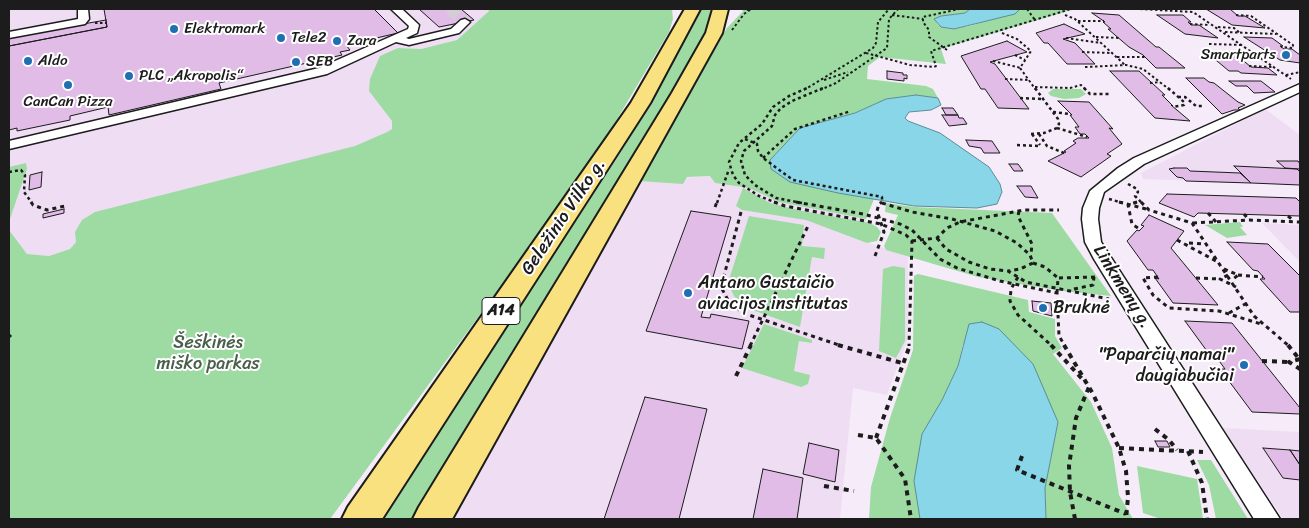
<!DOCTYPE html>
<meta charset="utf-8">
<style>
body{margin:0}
#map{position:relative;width:1309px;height:528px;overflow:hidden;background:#f6ebf8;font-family:Sriracha,sans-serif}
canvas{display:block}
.frame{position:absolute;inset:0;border:10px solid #1c1c1c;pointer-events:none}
</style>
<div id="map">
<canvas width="1309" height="528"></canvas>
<div class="frame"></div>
</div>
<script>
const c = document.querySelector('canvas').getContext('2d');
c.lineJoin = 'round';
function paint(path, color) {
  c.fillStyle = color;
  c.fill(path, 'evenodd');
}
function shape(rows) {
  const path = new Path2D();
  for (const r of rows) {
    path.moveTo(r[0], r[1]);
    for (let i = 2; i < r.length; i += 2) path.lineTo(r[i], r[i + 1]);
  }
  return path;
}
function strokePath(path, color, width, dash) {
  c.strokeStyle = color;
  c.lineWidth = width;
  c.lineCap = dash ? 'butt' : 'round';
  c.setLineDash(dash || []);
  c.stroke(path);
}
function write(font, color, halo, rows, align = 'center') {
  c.font = font + ' Sriracha,sans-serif';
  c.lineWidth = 4;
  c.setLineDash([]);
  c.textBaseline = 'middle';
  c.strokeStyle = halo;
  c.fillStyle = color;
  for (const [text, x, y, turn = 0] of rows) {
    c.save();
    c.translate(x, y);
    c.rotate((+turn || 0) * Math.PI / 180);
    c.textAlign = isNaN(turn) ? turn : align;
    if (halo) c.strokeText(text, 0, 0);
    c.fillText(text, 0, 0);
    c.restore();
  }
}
const built = shape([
 [9,9,488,9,489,11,457,40,421,49,398,48,369,91,392,121,392,129,387,132,355,146,76,242,70,249,49,256,27,254,9,230,9,222,27,169,25,164,9,167],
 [1265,109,1300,135,1300,185,1143,179,1141,173],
 [711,176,715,183,749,188,779,202,866,219,867,242,908,257,908,338,887,395,853,388,840,519,453,519,639,181],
 [1262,223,1300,225,1300,262],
 [1223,428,1300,432,1300,519,1283,519]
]);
const green = shape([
 [488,9,672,9,673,19,669,32,589,166,330,519,9,519,9,230,27,254,49,256,70,249,76,242,75,232,82,220,95,212,355,146,387,132,392,129,392,121,369,91,370,79,380,56,398,48,421,49,457,40,489,11],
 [697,9,714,9,711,21,670,102,416,519,382,519,619,155,662,84],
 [745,9,970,9,965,13,941,16,935,19,938,25,950,29,970,26,1019,10,1018,9,1075,9,941,49,946,64,880,57,868,66,867,79,926,86,933,89,938,98,916,95,886,99,855,113,800,128,770,160,790,182,874,199,866,219,779,202,749,188,715,183,710,176,687,177,683,184,639,181,727,28],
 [1053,89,1081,89,1086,94,1079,98,1064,99,1051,96,1048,93],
 [26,163,27,169,9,222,9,167],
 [743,188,770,203,802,211,870,223,877,227,881,232,877,241,867,243,806,220,742,210,736,206],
 [886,203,914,207,1052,213,1111,296,1062,291,978,277,886,250,884,246,898,215,885,212],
 [749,216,804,225,802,246,825,248,824,259,812,257,800,327,744,307,734,296,728,283],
 [1240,222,1243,227,1240,227,1247,235,1227,238,1205,225],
 [893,266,905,268,905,341,896,358,879,351,883,269],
 [918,274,1028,300,1029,312,1055,319,1055,336,1062,348,1053,354,1091,402,1112,448,1119,495,1133,519,1046,519,1045,488,1058,422,963,344,958,366,942,400,914,481,920,519,869,519,871,487,890,418,913,350,914,276],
 [764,324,812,340,812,343,799,341,794,371,810,375,808,384,801,387,742,368],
 [1197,460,1211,460,1248,519,1216,519,1209,485],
 [1137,466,1197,479,1203,519,1161,519,1143,513]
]);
const water = shape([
 [970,9,1018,9,1019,10,1015,14,954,29,941,27,934,19,941,16,965,13,970,9],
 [916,95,938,98,941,105,931,110,909,112,905,118,908,121,940,133,989,167,1000,184,1002,192,997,204,977,208,914,206,838,193,790,182,771,169,770,160,800,128,855,113,886,99,916,95],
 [982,322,999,329,1033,364,1058,422,1045,488,1046,519,920,519,914,481,922,434,942,400,958,366,969,324,982,322]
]);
const building = shape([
 [104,9,374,9,398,33,346,45,350,50,340,52,342,55,219,83,221,89,109,115,108,107,70,116,70,120,17,131,17,128,9,130,9,46,107,27,104,9],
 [419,9,461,9,474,20,439,27,419,9],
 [1206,9,1230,9,1238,16,1245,16,1265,28,1232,25,1206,9],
 [1092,13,1119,15,1156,47,1159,47,1185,68,1156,68,1143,55,1129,47,1108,29,1111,29,1103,22,1105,22,1092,13],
 [1157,15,1183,15,1191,22,1188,22,1191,25,1199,25,1218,38,1185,34,1157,15],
 [106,20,107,27,9,46,9,37,106,20],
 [1064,24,1085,34,1063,39,1075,43,1095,64,1067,64,1048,43,1044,43,1036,33,1064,24],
 [1244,37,1272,38,1283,46,1280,46,1284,49,1292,49,1300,55,1300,63,1280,60,1244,37],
 [1007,41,1027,52,990,62,995,64,1029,109,998,108,985,89,981,89,961,56,1007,41],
 [1205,51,1233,52,1251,67,1268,68,1277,75,1241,73,1238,71,1229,71,1205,51],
 [887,71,903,73,903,75,907,75,907,79,904,78,904,81,887,79,887,71],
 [1110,71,1139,71,1165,95,1162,95,1173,106,1171,105,1190,121,1155,118,1110,71],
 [1186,78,1204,78,1209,82,1214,83,1238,102,1245,105,1238,108,1240,110,1234,110,1222,114,1186,78],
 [1229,81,1261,81,1275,92,1254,93,1247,86,1236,86,1229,81],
 [1058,101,1089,102,1113,129,1109,128,1122,144,1107,154,1111,156,1081,177,1048,161,1066,152,1064,151,1076,143,1073,141,1078,138,1089,138,1085,134,1080,134,1075,127,1079,127,1070,115,1072,115,1058,101],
 [942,108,953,108,958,115,946,115,942,108],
 [942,115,958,115,959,118,963,118,967,124,949,126,942,115],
 [966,140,992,141,1000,153,984,153,981,148,969,146,966,140],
 [1277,161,1298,161,1300,164,1300,169,1285,168,1277,161],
 [1009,164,1018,164,1023,171,1014,171,1009,164],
 [1234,166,1297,169,1300,172,1300,185,1251,183,1234,166],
 [1174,168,1187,168,1190,171,1240,173,1251,183,1186,181,1183,178,1177,177,1169,169,1174,168],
 [42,172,41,187,29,190,30,175,42,172],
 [1017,186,1031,186,1038,198,1025,197,1017,186],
 [1167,194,1296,198,1300,202,1300,216,1198,213,1194,217,1159,203,1167,194],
 [64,209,64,213,43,218,43,214,64,209],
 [691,211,731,217,701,317,710,318,711,314,749,321,742,349,646,331,691,211],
 [1149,215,1184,231,1171,248,1218,305,1173,303,1155,278,1159,279,1153,270,1148,270,1127,241,1137,230,1139,231,1144,226,1141,225,1149,215],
 [1227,242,1268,244,1300,276,1300,312,1290,312,1260,279,1265,279,1258,271,1253,270,1227,242],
 [1032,301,1051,303,1052,316,1033,311,1032,301],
 [1185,321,1232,323,1300,408,1300,414,1252,412,1220,369,1225,369,1217,358,1212,358,1185,321],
 [645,397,707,409,679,519,604,519,645,397],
 [1155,441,1167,441,1170,447,1158,447,1155,441],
 [809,443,839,450,835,482,803,474,809,443],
 [1263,448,1290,450,1300,465,1300,480,1283,478,1263,448],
 [1290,450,1300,451,1300,465,1290,450],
 [763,469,803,478,797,519,753,519,763,469]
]);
const minorTunnel = shape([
 [449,9,465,22]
]);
const pathFar3 = shape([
 [742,9,749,10],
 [1027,9,1035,20],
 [1140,9,1193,12,1291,79],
 [892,15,923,19],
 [1065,15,1075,19,1125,65],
 [1236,15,1251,16,1293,45,1293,48,1281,47],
 [1078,21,1104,21],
 [95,23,106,23],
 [1190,24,1210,25],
 [1218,27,1234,28,1240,33],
 [732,30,744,14,751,9],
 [1225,32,1276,34],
 [1002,33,1017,39,1031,51,1020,68,1036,90],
 [1096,37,1120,38],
 [1066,38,1101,43],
 [1209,44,1243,45],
 [947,50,929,37,929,30,923,22,923,17,959,9],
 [1082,52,1112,53],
 [866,53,910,65,934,67,936,66,931,51,1071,9],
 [1015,55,1025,60],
 [1117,57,1145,57],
 [993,61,1021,68],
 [1249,66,1273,67],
 [1085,67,1126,65,1143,69,1170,90],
 [1286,75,1300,72],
 [1005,79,1030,80],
 [824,80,848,72],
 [1150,83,1160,82],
 [1035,87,1070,88,1081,85,1086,90],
 [804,90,873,48,876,43,878,22,889,9],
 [820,90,836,83,887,48,889,19,898,9]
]);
const pathFar2 = shape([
 [1084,88,1090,94,1110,94],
 [1168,88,1184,102,1184,105,1173,107],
 [1178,97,1185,97,1196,106,1202,106],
 [1020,98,1043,99],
 [1053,112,1070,114],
 [1057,128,1087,137],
 [1031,134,1044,133,1057,128,1059,124,1058,119,1035,88],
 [1032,134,1040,145],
 [1039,134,1047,146,1064,153],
 [745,139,757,144,758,151,763,158,793,180,882,197,882,203],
 [1017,145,1040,146],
 [763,158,795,129,851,111],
 [9,172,21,170,25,175,24,192,32,203],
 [1128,184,1137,189,1138,192,1135,196,1142,203],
 [1109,199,1123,203],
 [717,203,729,169],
 [777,203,759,196,739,183,733,175,729,162,739,143,762,124,773,107,789,96,807,88],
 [802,203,776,198,755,185,745,175,741,161,744,151,772,126,775,115,781,108,792,101,823,88],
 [1134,203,1139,201]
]);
const pathFar1 = shape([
 [31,202,33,205,47,210,65,206],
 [774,202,785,206,881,224,906,235,912,241,909,346],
 [796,202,863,214,900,224,912,230,940,259,957,268,1000,281,1057,293,1059,336,1065,346],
 [1119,202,1146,209],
 [1137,202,1128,205,1132,224,1141,230],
 [1141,202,1149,210,1192,223,1254,316,1289,346],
 [882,203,912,212,952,219,995,231,1017,243,1030,255,1033,263,1020,269,1008,271],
 [715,207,717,202],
 [1019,211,1018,216,1032,244,1031,254],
 [741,212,721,287,728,300,743,313,842,346],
 [1208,213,1216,222],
 [1244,214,1249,220],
 [1288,216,1294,221],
 [1193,223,1249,220,1300,222],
 [937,238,946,249,969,262,990,269,1008,271,1026,282,1109,299],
 [1177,240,1218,262],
 [912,241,937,238,947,228,960,222,1024,210,1059,210],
 [1189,243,1207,244],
 [875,256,884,232,877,211,879,204,882,202],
 [1033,263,1045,267,1058,278],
 [1224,269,1238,275,1232,280],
 [1228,275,1220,279,1236,287],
 [1238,275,1263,277],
 [1018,277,1011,289,1010,301,1018,315,1052,346],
 [1158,277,1143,278,1153,295,1169,308,1219,311,1261,324],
 [1196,278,1220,279],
 [1074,289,1093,285,1094,277],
 [1057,293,1058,278,1097,277],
 [1229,313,1247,303],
 [9,335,11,337],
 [750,346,809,224]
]);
const path = shape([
 [838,345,902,363],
 [1051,345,1085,382],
 [1064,345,1093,394,1119,448,1126,471,1128,497,1126,519],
 [1288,345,1300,360],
 [1300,359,1289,362,1300,369],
 [1262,361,1289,362],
 [736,376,751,345],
 [1155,429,1169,440,1177,450],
 [858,435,876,438,905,479,911,519],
 [876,438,910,345],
 [1119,448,1203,452],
 [1188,451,1202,483,1207,519],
 [1022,456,1017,470,1126,514],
 [824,486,854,491],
 [1075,519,1070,492,1069,466,1076,418,1089,387]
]);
const minor = shape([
 [78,9,88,9,89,19,85,24,9,38,9,32,78,19,78,9],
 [391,9,402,9,419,25,417,33,406,38,409,39,451,29,461,20,465,19,470,22,459,33,409,45,396,42,327,74,9,149,9,141,319,68,408,29,409,26,391,9],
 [1300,84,1300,92,1144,164,1104,192,1099,208,1098,219,1101,242,1280,519,1254,519,1094,259,1085,242,1082,219,1083,208,1090,191,1118,168,1134,158,1300,84]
]);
const highway = shape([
 [685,9,700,9,650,103,382,519,342,519,348,507,631,103,685,9],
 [713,9,728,9,722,33,452,519,413,519,419,507,672,93,706,33,713,9]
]);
const markers = [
 [174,29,5,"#1f6fb2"],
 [281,38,5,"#1f6fb2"],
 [337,41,5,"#1f6fb2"],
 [1286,55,5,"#1f6fb2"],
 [28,61,5,"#1f6fb2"],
 [296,62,5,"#1f6fb2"],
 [129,76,5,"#1f6fb2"],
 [68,85,5,"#1f6fb2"],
 [688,293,5,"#1f6fb2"],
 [1043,308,5,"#1f6fb2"],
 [1244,365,5,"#1f6fb2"]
];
const farPoinames = [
 ["Elektromark",184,29],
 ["Tele2",291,38],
 ["Zara",347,41],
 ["Smartparts",1276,55,"right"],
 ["Aldo",38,61],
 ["SEB",306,62],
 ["PLC „Akropolis“",139,76],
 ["CanCan Pizza",68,102,"center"]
];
const shields = [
 [501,311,38]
];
const shieldNames = [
 ["A14",501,311]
];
const streetNames = [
 ["Geležinio Vilko g.",564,217,-56],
 ["Linkmenų g.",1122,287,58]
];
const poiNames = [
 ["Antano Gustaičio",698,283],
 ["aviacijos institutas",698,304],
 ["Bruknė",1053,308],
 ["\"Paparčių namai\"",1234,355,"right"],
 ["daugiabučiai",1234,376,"right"]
];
const parkNames = [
 ["Šeškinės",208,343],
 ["miško parkas",208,364]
];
paint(built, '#efddf3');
paint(green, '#9ddba3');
paint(water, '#88d6e7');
strokePath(water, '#5d8c96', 1);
paint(building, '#e0bce7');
strokePath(building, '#1c1c1c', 1);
strokePath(minorTunnel, '#d5ccd7', 11, [11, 5.5]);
strokePath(minor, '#1c1c1c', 3);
strokePath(highway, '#1c1c1c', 4);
strokePath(pathFar3, '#1c1c1c', 2, [2.5, 2.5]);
strokePath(pathFar2, '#1c1c1c', 2.5, [3, 3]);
strokePath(pathFar1, '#1c1c1c', 3, [4, 4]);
strokePath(path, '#1c1c1c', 4, [5, 5]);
paint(minor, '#fff');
paint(highway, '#fae180');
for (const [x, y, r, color] of markers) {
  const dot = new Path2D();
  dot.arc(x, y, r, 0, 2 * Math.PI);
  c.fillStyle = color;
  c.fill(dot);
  strokePath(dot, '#fff', 2);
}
write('15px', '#1c1c1c', '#fff', farPoinames, 'left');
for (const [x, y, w] of shields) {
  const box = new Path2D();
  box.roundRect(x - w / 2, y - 13.5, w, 27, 4);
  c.fillStyle = '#fff';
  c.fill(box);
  strokePath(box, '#1c1c1c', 1);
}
write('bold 16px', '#1c1c1c', null, shieldNames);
write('18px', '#1c1c1c', '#fff', streetNames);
write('18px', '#1c1c1c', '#fff', poiNames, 'left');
write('18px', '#495f4b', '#fff', parkNames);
</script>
